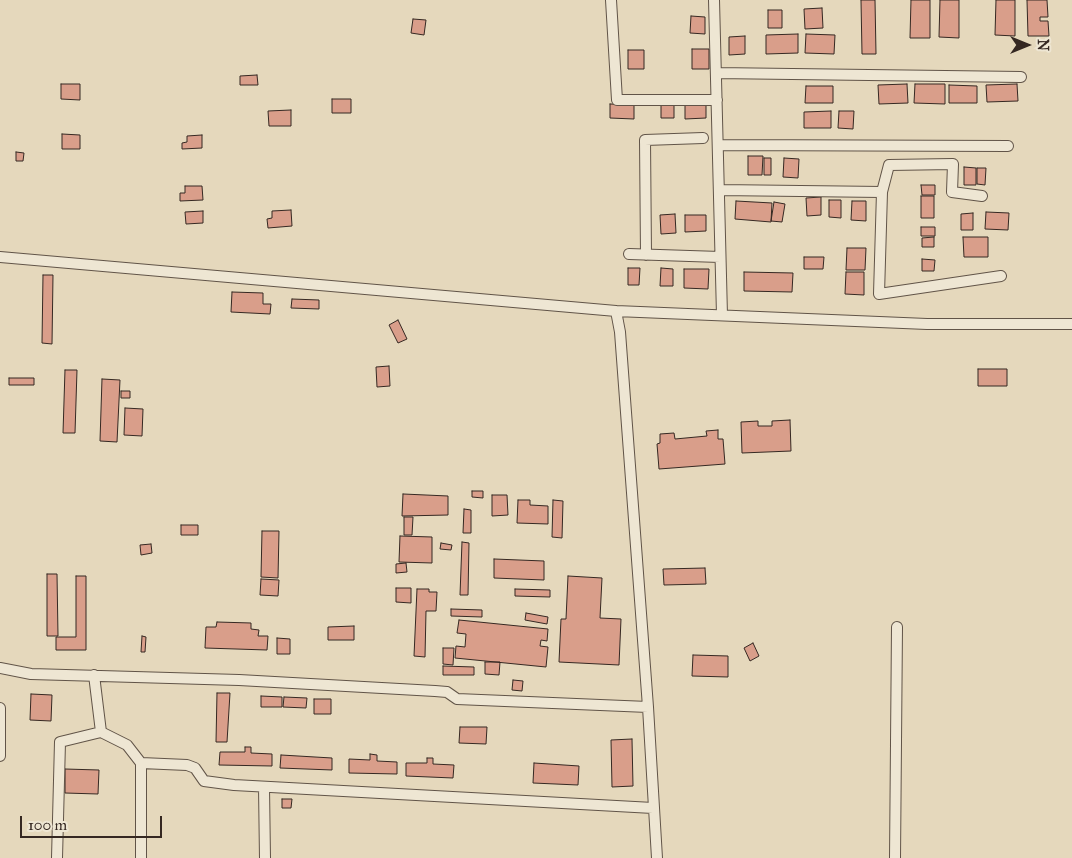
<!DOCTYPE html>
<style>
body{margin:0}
#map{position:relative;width:1072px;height:858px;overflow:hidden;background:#e5d8bc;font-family:"IM FELL Great Primer",serif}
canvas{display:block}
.north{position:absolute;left:1002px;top:20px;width:50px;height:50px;-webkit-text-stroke:4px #eee6d3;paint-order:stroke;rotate:90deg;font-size:14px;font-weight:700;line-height:20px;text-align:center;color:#352822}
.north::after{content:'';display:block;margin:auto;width:18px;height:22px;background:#352822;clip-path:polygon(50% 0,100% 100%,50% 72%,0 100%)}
.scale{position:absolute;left:20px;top:816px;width:142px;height:22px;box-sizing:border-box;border:2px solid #352822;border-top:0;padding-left:6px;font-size:15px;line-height:18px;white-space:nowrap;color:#352822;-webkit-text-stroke:4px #eee6d3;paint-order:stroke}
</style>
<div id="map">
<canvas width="1072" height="858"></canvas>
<div class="north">N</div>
<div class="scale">100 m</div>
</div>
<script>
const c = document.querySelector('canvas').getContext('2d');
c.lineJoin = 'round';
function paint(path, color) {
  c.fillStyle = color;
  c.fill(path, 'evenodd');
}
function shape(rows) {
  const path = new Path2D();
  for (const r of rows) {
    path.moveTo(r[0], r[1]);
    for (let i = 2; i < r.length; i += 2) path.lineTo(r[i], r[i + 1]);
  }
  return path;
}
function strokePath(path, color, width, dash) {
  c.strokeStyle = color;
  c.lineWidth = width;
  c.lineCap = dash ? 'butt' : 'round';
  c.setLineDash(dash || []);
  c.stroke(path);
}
const building = shape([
 [861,0,875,0,876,54,862,54,861,0],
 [911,0,930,0,930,38,910,38,911,0],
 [940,0,959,0,959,38,939,37,940,0],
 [996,0,1015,0,1015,36,995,35,996,0],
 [1027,0,1047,0,1048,17,1040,17,1040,21,1048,21,1049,36,1028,36,1027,0],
 [822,8,823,28,805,29,804,9,822,8],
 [768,10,782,10,782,28,768,28,768,10],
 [691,16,705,17,705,34,690,33,691,16],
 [413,19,426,20,424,35,411,33,413,19],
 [798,34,798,53,766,54,766,35,798,34],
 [806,34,835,35,834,54,805,53,806,34],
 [745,36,745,54,729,55,729,37,745,36],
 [692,49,709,49,709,69,692,69,692,49],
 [628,50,644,50,644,69,628,69,628,50],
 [257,75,258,85,240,85,240,76,257,75],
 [61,84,80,84,80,100,61,99,61,84],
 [907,84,908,103,879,104,878,85,907,84],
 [915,84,945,84,945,104,914,103,915,84],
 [1017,84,1018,101,987,102,986,85,1017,84],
 [949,85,977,86,977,103,949,103,949,85],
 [806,86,833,86,833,103,805,103,806,86],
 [332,99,351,99,351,113,332,113,332,99],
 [610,104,634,105,634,119,610,118,610,104],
 [674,104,674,118,661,118,661,105,674,104],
 [685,104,706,104,706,118,685,119,685,104],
 [291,110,291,126,269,126,268,111,291,110],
 [831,111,831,128,804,128,804,112,831,111],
 [839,111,854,111,853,129,838,128,839,111],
 [62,134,80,135,80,149,62,149,62,134],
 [202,135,202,148,182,149,182,143,187,142,187,136,202,135],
 [16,152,24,153,23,161,16,161,16,152],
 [748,156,763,156,762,175,748,175,748,156],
 [764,158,771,158,771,175,764,175,764,158],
 [784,158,799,159,798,178,783,177,784,158],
 [964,167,976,168,976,185,964,185,964,167],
 [977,168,986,168,985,185,977,184,977,168],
 [921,185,935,185,935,195,922,195,921,185],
 [185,186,202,186,203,200,180,201,180,193,185,193,185,186],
 [921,196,934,196,934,218,921,218,921,196],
 [821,197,821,215,807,216,806,198,821,197],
 [829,200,841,200,841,218,829,217,829,200],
 [736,201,772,203,771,222,735,219,736,201],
 [852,201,866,201,866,221,851,220,852,201],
 [774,202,785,204,782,222,771,221,774,202],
 [291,210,292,226,268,228,267,219,272,218,272,211,291,210],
 [203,211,203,223,186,224,185,212,203,211],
 [986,212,1009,213,1008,230,985,229,986,212],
 [973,213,973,230,961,230,961,214,973,213],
 [675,214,676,233,661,234,660,215,675,214],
 [685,215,706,215,706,231,685,232,685,215],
 [921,227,935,227,935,236,921,236,921,227],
 [934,237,934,247,922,247,922,238,934,237],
 [963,237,988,237,988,257,964,257,963,237],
 [847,248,866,248,865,270,846,270,847,248],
 [804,257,824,257,823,269,804,269,804,257],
 [922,259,935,260,934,271,922,271,922,259],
 [628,268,640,268,639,285,628,285,628,268],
 [661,268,673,269,673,286,660,286,661,268],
 [684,269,709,269,708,289,684,288,684,269],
 [744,272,793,273,792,292,744,291,744,272],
 [846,272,864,272,864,295,845,294,846,272],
 [43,275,53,275,52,344,42,343,43,275],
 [232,292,263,293,263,304,271,304,270,314,231,312,232,292],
 [292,299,319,300,319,309,291,308,292,299],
 [398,320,407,339,398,343,389,325,398,320],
 [389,366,390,386,377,387,376,367,389,366],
 [978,369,1007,369,1007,386,978,386,978,369],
 [65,370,77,370,75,433,63,433,65,370],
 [9,378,34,378,34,385,9,385,9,378],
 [102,379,120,380,117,442,100,441,102,379],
 [121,391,130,391,130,398,121,398,121,391],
 [125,408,143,409,142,436,124,435,125,408],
 [790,420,791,451,742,453,741,422,758,421,758,426,772,426,772,421,790,420],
 [718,430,718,439,723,439,725,464,659,469,657,444,660,443,660,434,674,433,675,439,707,436,706,431,718,430],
 [472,491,483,491,483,498,472,497,472,491],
 [403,494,448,496,448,515,402,516,403,494],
 [492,495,507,495,508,515,492,516,492,495],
 [518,500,530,500,530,505,548,506,548,524,517,523,518,500],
 [553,500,563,501,562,538,552,537,553,500],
 [464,509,471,510,471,533,463,533,464,509],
 [404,517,413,517,412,535,404,535,404,517],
 [181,525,198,525,198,535,181,535,181,525],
 [262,531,279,531,278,578,261,577,262,531],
 [400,536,432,537,432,563,399,562,400,536],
 [462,542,469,543,468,595,460,595,462,542],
 [441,543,452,545,451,550,440,549,441,543],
 [151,544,152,553,141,555,140,545,151,544],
 [494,559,544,561,544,580,494,578,494,559],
 [406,563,407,572,396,573,396,564,406,563],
 [705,568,706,584,664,585,663,569,705,568],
 [47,574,57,574,58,636,47,636,47,574],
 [76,576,86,576,86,650,56,650,56,637,76,637,76,576],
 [568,576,602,578,600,618,621,619,619,665,559,662,561,619,566,619,568,576],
 [261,579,279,580,278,596,260,595,261,579],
 [396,588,411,588,411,603,396,602,396,588],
 [417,589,429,589,429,592,437,592,436,611,426,611,425,657,414,656,417,589],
 [515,589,550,590,550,597,515,596,515,589],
 [451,609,482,610,482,617,451,616,451,609],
 [526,613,548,617,547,624,525,620,526,613],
 [459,620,548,629,547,641,541,640,540,646,548,647,546,667,455,658,456,646,465,647,466,634,457,633,459,620],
 [217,622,251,623,251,629,259,630,258,636,268,636,267,650,205,648,206,627,216,627,217,622],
 [354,626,354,640,328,640,328,627,354,626],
 [142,636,146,637,145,652,141,652,142,636],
 [277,638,290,639,290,654,277,654,277,638],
 [753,643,759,656,750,661,744,648,753,643],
 [443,648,454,648,453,665,443,664,443,648],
 [693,655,728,656,728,677,692,676,693,655],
 [485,662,500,662,499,675,485,674,485,662],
 [443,666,474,667,474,675,443,675,443,666],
 [513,680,523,681,522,691,512,690,513,680],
 [217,693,230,693,227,742,216,742,217,693],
 [31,694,52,695,51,721,30,720,31,694],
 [261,696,282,697,282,707,261,707,261,696],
 [284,697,307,698,306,708,283,707,284,697],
 [314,699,331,699,331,714,314,714,314,699],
 [460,727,487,727,486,744,459,743,460,727],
 [632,739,633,786,612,787,611,740,632,739],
 [245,747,251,747,251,753,272,754,272,766,219,765,220,752,245,752,245,747],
 [370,754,377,755,377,761,397,762,397,774,349,773,349,759,370,760,370,754],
 [281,755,332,758,332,770,280,768,281,755],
 [427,758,433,758,433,764,454,765,453,778,406,776,406,763,427,763,427,758],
 [534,763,579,766,578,785,533,783,534,763],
 [65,769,99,770,98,794,65,793,65,769],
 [282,799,292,799,291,808,282,808,282,799]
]);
const minor = shape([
 [611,0,617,100,717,100],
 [714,0,722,315],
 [716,73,1021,77],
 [718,145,1008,146],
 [719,190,882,192],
 [982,196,952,192,953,164,889,165,882,192,879,294,1001,276],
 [629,254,720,257],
 [646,255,645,140,703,138],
 [0,257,616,311,620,332,648,707,657,858],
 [616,311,927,324,1072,324],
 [0,668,31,674,239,680,435,691,447,692,457,699,648,707],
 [94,675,101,732],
 [0,708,0,756],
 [141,763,187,765,195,768,204,781,234,785,653,808],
 [264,787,265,858],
 [57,858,60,742,101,732,127,745,141,763,141,858],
 [895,858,897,627]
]);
paint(building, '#d99e8a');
strokePath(building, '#352822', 1);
strokePath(minor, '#615448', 12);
strokePath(minor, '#eee6d3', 10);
</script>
